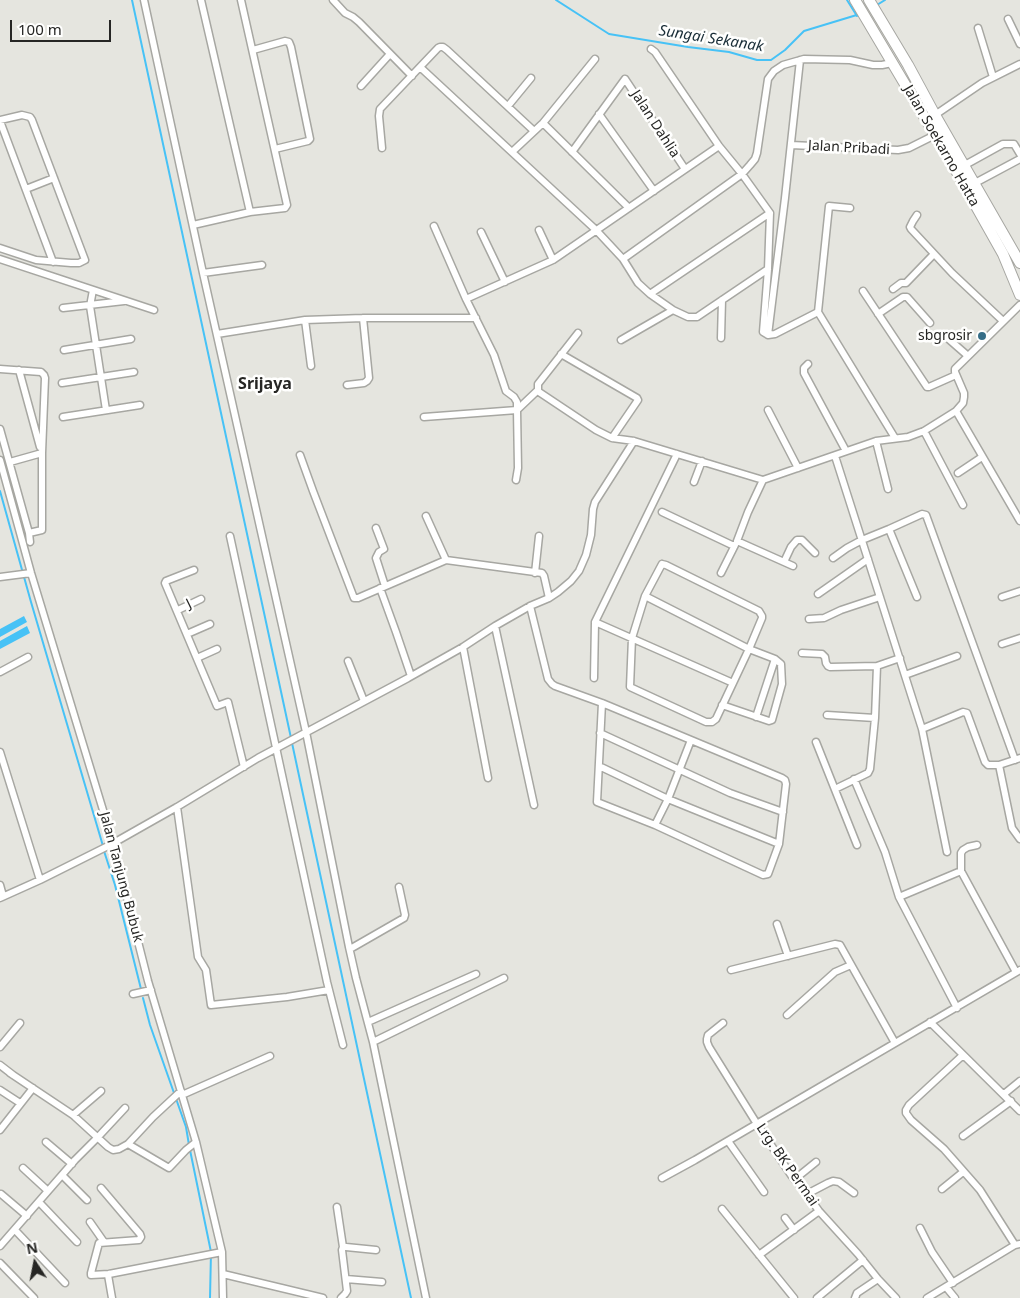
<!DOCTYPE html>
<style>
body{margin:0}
#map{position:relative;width:1020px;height:1298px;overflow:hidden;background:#e5e5df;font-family:"Noto Sans",sans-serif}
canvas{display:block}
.north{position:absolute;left:10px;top:1238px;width:50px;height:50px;-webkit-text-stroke:4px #fffffe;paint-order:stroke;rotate:349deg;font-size:14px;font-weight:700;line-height:20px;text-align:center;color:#262624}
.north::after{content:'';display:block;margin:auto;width:18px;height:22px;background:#262624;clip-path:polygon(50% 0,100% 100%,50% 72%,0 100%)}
.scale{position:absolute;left:10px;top:20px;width:101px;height:22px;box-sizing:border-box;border:2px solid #262624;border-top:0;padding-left:6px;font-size:15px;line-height:18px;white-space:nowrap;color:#262624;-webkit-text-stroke:4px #fffffe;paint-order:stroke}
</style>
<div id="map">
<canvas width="1020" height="1298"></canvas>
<div class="north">N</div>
<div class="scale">100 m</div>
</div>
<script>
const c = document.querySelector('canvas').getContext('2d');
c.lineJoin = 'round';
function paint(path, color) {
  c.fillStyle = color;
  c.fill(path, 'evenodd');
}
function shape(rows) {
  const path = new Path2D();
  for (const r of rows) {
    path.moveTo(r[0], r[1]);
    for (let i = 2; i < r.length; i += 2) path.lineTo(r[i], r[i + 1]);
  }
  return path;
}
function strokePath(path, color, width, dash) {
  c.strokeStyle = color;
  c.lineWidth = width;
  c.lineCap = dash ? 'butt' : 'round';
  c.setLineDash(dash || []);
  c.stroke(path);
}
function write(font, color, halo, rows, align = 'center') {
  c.font = font + ' "Noto Sans",sans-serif';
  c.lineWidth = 5;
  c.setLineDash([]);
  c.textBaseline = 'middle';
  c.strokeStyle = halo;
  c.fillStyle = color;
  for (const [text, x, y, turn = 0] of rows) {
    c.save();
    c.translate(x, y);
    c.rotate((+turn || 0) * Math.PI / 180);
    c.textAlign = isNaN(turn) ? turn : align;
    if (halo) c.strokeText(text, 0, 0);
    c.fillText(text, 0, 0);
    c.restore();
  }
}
const water = shape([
 [24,616,27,622,0,637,0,629],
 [27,626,30,633,0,649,0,641]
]);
const stream = shape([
 [132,0,291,738],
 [556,0,609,34,688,47,729,52,757,60,771,60,785,50,804,31,860,14],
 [847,0,857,16],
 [877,5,885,0],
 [0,491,31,602,103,846],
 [292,743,411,1298],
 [104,851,115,885,141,989],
 [143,998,150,1025,186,1127,189,1145],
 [190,1150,211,1252,210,1298]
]);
const minor = shape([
 [144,0,203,273,306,732,349,947,356,978,373,1042,426,1298],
 [201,0,250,212],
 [333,0,345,13,353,17,359,22,412,76],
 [1008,19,1020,44],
 [978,28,993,77],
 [651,49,655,52,719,146,742,174,770,213,768,269,763,332,768,335,775,334,818,312],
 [253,50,285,41,289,42,291,47,310,139,308,141,275,149],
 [420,67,596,230,623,259,638,283,650,294,673,310,688,317,697,317,768,269],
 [361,86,390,54],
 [508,106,531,78],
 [599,114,654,191],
 [935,115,982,83,1020,64],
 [0,120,22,115,30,117,32,120,85,260,79,263,71,263,36,260,0,248],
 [0,121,53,262],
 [543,123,629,208],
 [791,145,898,150,909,148,935,135],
 [382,148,379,116,380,109,438,48,440,47,443,47,447,50,534,131],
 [512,152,543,123,595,59],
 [572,152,625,79,685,169],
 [965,165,1003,144,1014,144,1020,154],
 [975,183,1020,159],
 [26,189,54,178],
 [850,208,829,206,818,312,895,438],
 [917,215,913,221,910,227,911,229,952,273,1003,321],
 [193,225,250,212,285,208,287,205,241,0],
 [434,226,466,299],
 [539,230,553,260],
 [481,232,505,282],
 [0,259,154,310],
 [623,259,742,174,750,165,755,159,757,153,768,79,774,71,783,65,804,59,850,60,873,65,882,65,892,63],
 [203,273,262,265],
 [893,289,901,283,906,283,934,254],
 [93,290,90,306,106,410],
 [863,291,927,387,929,387,956,375],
 [650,294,770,213],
 [63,308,124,301],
 [878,314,903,297,907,297,930,323],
 [305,320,311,366],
 [217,334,305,320,363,318,476,318],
 [768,335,785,198,800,60],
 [944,335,968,356],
 [721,338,722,300],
 [621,340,673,310],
 [64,350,131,339],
 [561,354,637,398,638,400,612,438],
 [808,364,804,368,804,373,846,451],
 [0,369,41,372,44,375,45,378,42,453,42,530,29,533,0,429],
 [19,370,40,447],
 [62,383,134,372],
 [347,385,364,383,367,381,369,378,363,318],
 [538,390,539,392,596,430,612,438,634,441,763,480,876,441,908,437,924,431,956,411,963,403,964,397,964,393,955,372,955,369,1020,305],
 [768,410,798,468],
 [956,411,1020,521],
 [63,417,140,405],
 [424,417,517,410,517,402,514,397,506,391,494,355,466,299,553,260,719,146],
 [924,431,963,505],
 [876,441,888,489],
 [300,455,313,491,354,598,358,598,446,560,542,573,544,576,549,598],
 [835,456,922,729,963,712,967,713,985,762,988,765,999,765,1012,828,1020,839],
 [0,460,31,573,113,843,148,981,196,1142,222,1252,223,1298],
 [10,462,42,453],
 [958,473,982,457],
 [516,480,518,468,517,410,538,390,538,384,578,333],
 [763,480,748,512,737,541,793,566],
 [694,482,702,461],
 [662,512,734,546],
 [426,516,446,560],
 [376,528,384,549,379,552,376,558,385,586],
 [889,529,917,597],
 [29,533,30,542],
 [230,536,327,982,343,1045],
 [833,558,847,548,862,540,889,529,922,514,926,515,1015,760],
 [784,562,791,547,797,540,802,540,815,553],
 [662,564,666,565,759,611,762,616,762,618,749,649,716,719,712,722,706,722,630,687,632,638,645,596,662,564],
 [194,570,166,581,165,583,217,706,228,702,244,767],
 [535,573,539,536],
 [721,573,735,545],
 [0,577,31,573],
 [380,588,396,632,411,676],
 [818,594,868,559],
 [645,596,749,649,775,659,781,664,782,684,772,720,769,721,722,705],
 [1002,597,1020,591],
 [530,606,548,679,552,684,555,686,602,703,691,740,782,778,785,780,786,784,779,844,768,874,763,875,655,825,597,802,602,703],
 [178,610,201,599],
 [809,619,824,618,841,610,880,597],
 [595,622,733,683],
 [495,626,534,805],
 [187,634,210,624],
 [1002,644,1020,638],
 [463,647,488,778],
 [802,653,822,654,825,657,826,663,828,666,830,667,877,666],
 [197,658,217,649],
 [348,661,364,701],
 [0,672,28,657],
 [905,675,957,656],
 [594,678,595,622,677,454],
 [827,715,875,718],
 [756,717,775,659],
 [922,729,947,852],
 [600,733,730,793,783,812],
 [816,742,857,845],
 [0,752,40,880],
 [999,765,1020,758],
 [599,766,668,799,779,844],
 [854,779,885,852,899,897,957,1008],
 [835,789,868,773,870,769,875,718,877,666,900,658],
 [177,807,198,957,206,970,211,1005,287,997,329,990],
 [655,825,668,799,691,740],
 [961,871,961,853,963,850,968,847,977,845],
 [0,885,3,896],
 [899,897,961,871,1016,972],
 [0,898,40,880,110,845,177,807,258,758,408,678,463,647,495,626,530,606,549,598,558,592,571,581,579,571,586,555,591,535,593,509,595,502,634,441],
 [777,924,788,956],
 [350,949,404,918,405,915,399,887],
 [731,970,835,944,840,945,895,1043],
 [133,994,151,990],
 [787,1015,835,972,851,965],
 [368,1022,476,974],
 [930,1022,1020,1111],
 [723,1023,708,1035,707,1039,707,1042,709,1047,757,1124,791,1175,807,1194,819,1211,858,1254,878,1279,896,1298],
 [373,1042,504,978],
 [0,1047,20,1023],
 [963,1055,909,1105,906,1110,906,1113,911,1120,944,1149,980,1190,1015,1245],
 [0,1065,13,1075],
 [10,1073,73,1115,108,1147,113,1150,119,1149,128,1144,169,1168,186,1150,196,1142],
 [0,1090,20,1103],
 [1004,1094,1020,1081],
 [182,1095,270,1056],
 [73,1115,101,1091],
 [0,1130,33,1088],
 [963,1136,1011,1101],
 [728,1141,764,1192],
 [46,1142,72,1164],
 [128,1144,153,1117,181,1091],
 [23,1168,48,1191],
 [62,1175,87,1200],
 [662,1178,695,1160,1020,970],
 [795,1179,816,1162],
 [101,1188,140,1234,141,1237,139,1240,99,1243,91,1273,91,1275,109,1274,222,1252],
 [942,1189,963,1172],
 [1,1194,27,1216],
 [807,1194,828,1183,833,1181,839,1182,854,1193],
 [39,1202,77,1242],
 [337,1207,343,1247],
 [722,1209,794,1298],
 [785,1218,794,1230],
 [90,1222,104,1242],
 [920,1228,932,1252,953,1283],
 [15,1230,65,1283],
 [0,1246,75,1160,98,1137,125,1108],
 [759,1255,819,1211],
 [0,1263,34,1298],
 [109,1274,108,1275,112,1298],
 [223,1274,323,1298],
 [346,1279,382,1282],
 [946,1287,955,1298],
 [341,1298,345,1294,347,1291,342,1250,343,1247,346,1247,376,1250],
 [817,1298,863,1260],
 [855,1298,857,1293,878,1279],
 [927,1298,1015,1245,1020,1244]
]);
const highway = shape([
 [855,0,954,167,1003,254,1020,295],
 [869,0,908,65,935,115,1020,263]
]);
const markers = [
 [982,336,5,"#366e88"]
];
const streetNames = [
 ["Jalan Dahlia",655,124,57],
 ["Jalan Soekarno Hatta",941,146,60],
 ["Jalan Pribadi",849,148,3],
 ["J",189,604,-26],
 ["Jalan Tanjung Bubuk",121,877,75],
 ["Lrg. BK Permai",787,1165,55]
];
const poiNames = [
 ["sbgrosir",972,336]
];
const waterNames = [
 ["Sungai Sekanak",711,39,9]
];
const quarterNames = [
 ["Srijaya",265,384]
];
paint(water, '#47c2f6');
strokePath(stream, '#47c2f6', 2);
strokePath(minor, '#a7a7a2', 9);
strokePath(highway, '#a7a7a2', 12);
strokePath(minor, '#fff', 6);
strokePath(highway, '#fff', 10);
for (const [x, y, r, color] of markers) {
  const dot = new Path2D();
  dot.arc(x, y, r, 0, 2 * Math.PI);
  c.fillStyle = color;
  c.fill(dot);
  strokePath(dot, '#fffffe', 2);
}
write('14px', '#262624', '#fffffe', streetNames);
write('14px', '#262624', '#fffffe', poiNames, 'right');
write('italic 15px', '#192d37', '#fffffe', waterNames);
write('bold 16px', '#262624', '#fffffe', quarterNames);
</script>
